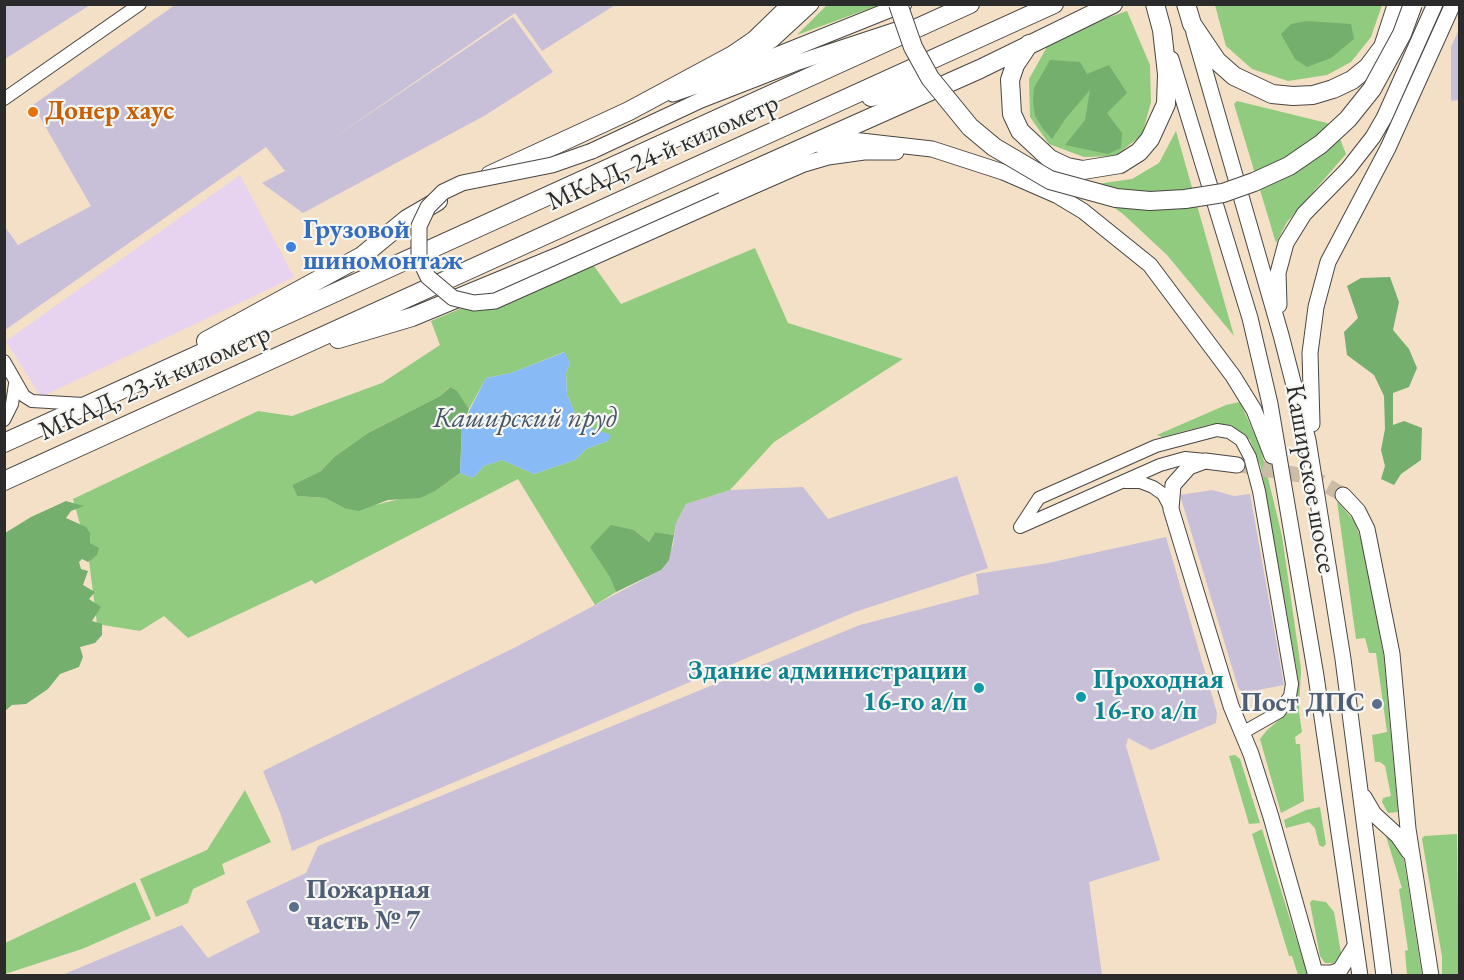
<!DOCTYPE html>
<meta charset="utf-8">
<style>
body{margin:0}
#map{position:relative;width:1464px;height:980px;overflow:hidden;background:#f4e0c6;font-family:"EB Garamond",serif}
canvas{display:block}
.frame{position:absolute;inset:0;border:6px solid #2b2b2b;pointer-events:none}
</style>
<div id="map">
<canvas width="1464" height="980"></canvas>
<div class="frame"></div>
</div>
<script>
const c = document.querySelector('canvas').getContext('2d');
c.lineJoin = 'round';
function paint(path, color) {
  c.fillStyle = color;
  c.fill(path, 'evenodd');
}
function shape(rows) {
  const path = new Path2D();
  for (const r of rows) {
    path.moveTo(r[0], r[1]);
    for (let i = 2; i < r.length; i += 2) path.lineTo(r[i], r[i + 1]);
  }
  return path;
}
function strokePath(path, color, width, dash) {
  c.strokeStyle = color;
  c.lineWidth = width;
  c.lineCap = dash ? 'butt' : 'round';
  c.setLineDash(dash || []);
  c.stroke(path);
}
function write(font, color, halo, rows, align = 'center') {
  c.font = font + ' "EB Garamond",serif';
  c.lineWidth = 4.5;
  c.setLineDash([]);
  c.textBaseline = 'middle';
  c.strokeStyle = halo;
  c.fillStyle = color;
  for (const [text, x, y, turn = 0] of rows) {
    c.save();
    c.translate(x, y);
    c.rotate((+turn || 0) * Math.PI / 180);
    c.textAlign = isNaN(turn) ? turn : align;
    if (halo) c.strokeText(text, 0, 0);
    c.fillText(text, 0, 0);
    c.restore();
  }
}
const built = shape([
 [240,175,294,277,41,397,6,341]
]);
const industrial = shape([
 [5,4,90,4,90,5,5,59],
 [175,5,175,4,615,5,542,51,515,13,326,143,513,17,553,72,484,116,303,213,262,183,285,171,266,147,5,330,5,227,18,245,91,206,33,105],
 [1459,29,1459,100,1451,101,1451,47],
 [957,476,988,568,855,612,292,851,281,815,263,771,516,647,661,570,673,545,676,523,686,504,730,490,803,487,828,519],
 [1212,490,1234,496,1250,494,1284,685,1242,693,1238,687,1180,495],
 [1166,537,1217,713,1216,723,1151,750,1128,738,1126,746,1160,860,1089,882,1102,975,62,975,182,925,208,958,260,932,246,901,306,873,318,846,860,625,979,594,976,574,1048,563]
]);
const green = shape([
 [827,5,827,4,879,5,797,35],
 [1215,5,1382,5,1371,37,1351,62,1327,75,1288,81,1252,69,1226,46],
 [1127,11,1150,65,1151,102,1142,135,1115,156,1084,157,1049,144,1030,117,1029,79,1048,45,1081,27],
 [1237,101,1327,123,1339,136,1346,154,1287,222,1276,243,1234,104],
 [1176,131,1234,336,1167,255,1123,214,1083,186,1132,179,1159,163],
 [755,248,788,323,903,359,774,442,730,490,686,504,676,523,674,535,655,532,649,542,634,530,591,547,611,577,616,592,595,605,518,479,315,584,312,580,188,638,164,616,140,631,97,624,88,553,73,499,258,411,292,416,382,383,440,345,431,321,587,256,621,304],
 [564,352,570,363,566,373,567,394,576,416,608,441,586,449,575,460,534,474,502,460,484,466,473,478,460,473,437,490,375,505,344,508,325,498,297,496,292,485,321,471,334,457,368,433,440,396,449,387,457,392,469,409,486,378,511,373],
 [1240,402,1261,449,1282,536,1301,669,1299,712,1302,732,1295,737,1296,744,1300,744,1304,801,1281,813,1260,739,1267,730,1289,712,1296,699,1299,683,1261,467,1250,440,1231,425,1212,424,1162,437,1157,435,1226,405],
 [1337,501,1354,521,1362,542,1384,658,1398,812,1388,813,1382,802,1383,798,1391,796,1385,766,1380,762,1375,762,1372,735,1387,732,1376,653,1369,653,1365,638,1356,639],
 [1235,755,1240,759,1260,823,1249,824,1229,756],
 [245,790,271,842,222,864,225,874,193,889,188,903,156,917,140,879,207,850],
 [1320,807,1326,844,1323,847,1319,845,1315,828,1309,822,1286,828,1284,820,1306,810],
 [1262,829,1289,916,1308,975,1298,975,1292,956,1289,956,1252,834],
 [1385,833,1392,839,1404,860,1422,975,1407,975,1405,951,1408,950,1399,889,1402,888],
 [1457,834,1459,975,1442,975,1442,957,1422,839,1424,836],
 [135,882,151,919,82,949,5,974,5,943],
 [1312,900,1326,902,1334,912,1341,953,1334,963,1325,963,1320,956,1310,903]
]);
const forest = shape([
 [1306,21,1351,24,1354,39,1331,58,1307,67,1295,59,1281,34,1291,24],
 [1050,60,1080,62,1087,74,1109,65,1127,93,1107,113,1122,133,1121,148,1108,154,1065,145,1085,120,1090,90,1066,118,1052,139,1043,129,1035,116,1033,102,1034,88],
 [1390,277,1399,302,1393,330,1409,349,1417,368,1409,387,1393,393,1393,425,1404,421,1422,428,1421,460,1401,474,1394,485,1381,479,1385,466,1381,450,1385,429,1384,396,1374,375,1347,355,1344,332,1358,318,1347,286,1361,278],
 [450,387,457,391,469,409,462,426,460,473,437,490,420,498,388,500,359,511,344,508,325,498,297,496,292,485,321,471,334,457,368,433,440,396],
 [66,501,84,506,71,511,66,518,86,527,90,533,90,543,99,548,97,555,88,562,82,559,79,562,81,569,88,571,83,585,95,592,89,599,101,607,92,621,102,624,102,635,95,643,80,647,83,657,79,667,60,674,48,689,26,704,12,705,5,711,5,533,31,517],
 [611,525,634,530,649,542,655,532,674,535,669,560,661,570,616,592,610,577,590,547]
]);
const water = shape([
 [565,352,570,363,566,373,567,394,576,416,591,428,611,435,608,441,586,449,575,460,534,474,502,460,484,466,473,478,460,473,462,425,486,378,511,373]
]);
const majorTunnel = shape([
 [1240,465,1312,477,1343,495]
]);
const minor = shape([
 [4,99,140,4],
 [4,361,24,396,32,401,83,404],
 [4,420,12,404,15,384],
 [1125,482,1140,482,1153,487,1163,494,1171,509],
 [1020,527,1039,498,1156,446,1217,430,1229,432,1241,440,1250,457,1259,491,1292,684,1290,696,1279,712,1242,733],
 [1020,527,1160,465,1185,458,1205,460]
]);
const major = shape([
 [1194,33,1281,335,1308,440,1343,659,1384,976],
 [1171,59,1250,318,1270,404,1316,676,1360,976],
 [738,62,772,40,811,4],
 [673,94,722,77,904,4],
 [820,145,852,140,932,149,1003,172,1058,196,1083,211,1150,265,1233,376,1254,410,1272,456],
 [592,151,701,100,796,63,899,29],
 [722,200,804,164,828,157,864,152,896,152],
 [1279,305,1278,273,1286,243,1304,214,1348,169,1373,137,1384,118,1435,4],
 [1312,424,1310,353,1316,307,1328,262,1388,148,1453,4],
 [1237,465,1205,461,1189,467,1173,485,1171,509,1231,706,1251,754,1271,817,1316,976],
 [1343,495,1358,511,1367,529,1392,654,1408,829,1431,976],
 [1364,797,1374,814,1398,836,1409,852],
 [1316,973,1332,973,1340,970,1355,946]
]);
const highway = shape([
 [1186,4,1192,24,1217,61,1234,76,1272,94,1293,96,1313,95,1333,89,1352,80,1368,67,1383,47,1397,4],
 [1029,44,1015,65,1010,80,1012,114,1020,131,1050,159,1067,167,1083,170,1120,164,1139,152,1150,139,1166,104,1167,74,1162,30,1155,4],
 [871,97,925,82],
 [490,175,629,111,733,55,755,40,792,4],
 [338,339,412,317,562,255,980,69,1113,4],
 [206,341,362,256,407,219,438,201],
 [4,443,970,4],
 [4,481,1054,4]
]);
const majorBridge = shape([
 [592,151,552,165,462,183,443,192,428,207,419,226,419,258,428,277,453,298,474,303,495,301,722,200]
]);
const highwayBridge = shape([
 [898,4,913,47,930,78,970,127,994,147,1050,180,1116,198,1150,201,1185,199,1223,193,1254,182,1289,166,1321,144,1348,119,1372,89,1402,34,1413,4]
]);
const markers = [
 [33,112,6,"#e8710a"],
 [291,247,6,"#3f7fe0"],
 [979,688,6,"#0f9aa8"],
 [1081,697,6,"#0f9aa8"],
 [1377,704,6,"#5c6f8a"],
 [294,907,6,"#5c6f8a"]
];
const foodNames = [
 ["Донер хаус",45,112]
];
const streetNames = [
 ["МКАД, 24-й километр",663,153,-24],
 ["МКАД, 23-й километр",155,383,-24],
 ["Каширское шоссе",1310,479,80]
];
const shopNames = [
 ["Грузовой",303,231],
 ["шиномонтаж",303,262]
];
const cultureNames = [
 ["Здание администрации",967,672],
 ["16-го а/п",967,703],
 ["Проходная",1093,681,"left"],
 ["16-го а/п",1093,712,"left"]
];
const serviceNames = [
 ["Пост ДПС",1365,704],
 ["Пожарная",306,891,"left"],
 ["часть № 7",306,922,"left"]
];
const waterNames = [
 ["Каширский пруд",525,419]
];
paint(built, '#e7d2ef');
paint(industrial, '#c8bfd8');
paint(green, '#91cb7f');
paint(forest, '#74af6e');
paint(water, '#88baf5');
strokePath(majorTunnel, '#ccbca7', 15, [15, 8]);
strokePath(minor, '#494642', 14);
strokePath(major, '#494642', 17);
strokePath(highway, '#494642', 20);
strokePath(minor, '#fff', 12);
strokePath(major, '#fff', 15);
strokePath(highway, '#fff', 18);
strokePath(majorBridge, '#494642', 17, []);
strokePath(highwayBridge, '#494642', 20, []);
strokePath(majorBridge, '#fff', 15);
strokePath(highwayBridge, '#fff', 18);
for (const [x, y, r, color] of markers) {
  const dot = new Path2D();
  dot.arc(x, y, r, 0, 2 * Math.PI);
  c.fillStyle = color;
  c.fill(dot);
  strokePath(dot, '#f6f6f2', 2);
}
write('bold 27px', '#c56008', '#f6f6f2', foodNames, 'left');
write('27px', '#2b2b2b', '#f6f6f2', streetNames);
write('bold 27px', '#366cbe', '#f6f6f2', shopNames, 'left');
write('bold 27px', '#0d838f', '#f6f6f2', cultureNames, 'right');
write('bold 27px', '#4e5e75', '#f6f6f2', serviceNames, 'right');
write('italic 28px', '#475668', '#f6f6f2', waterNames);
</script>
